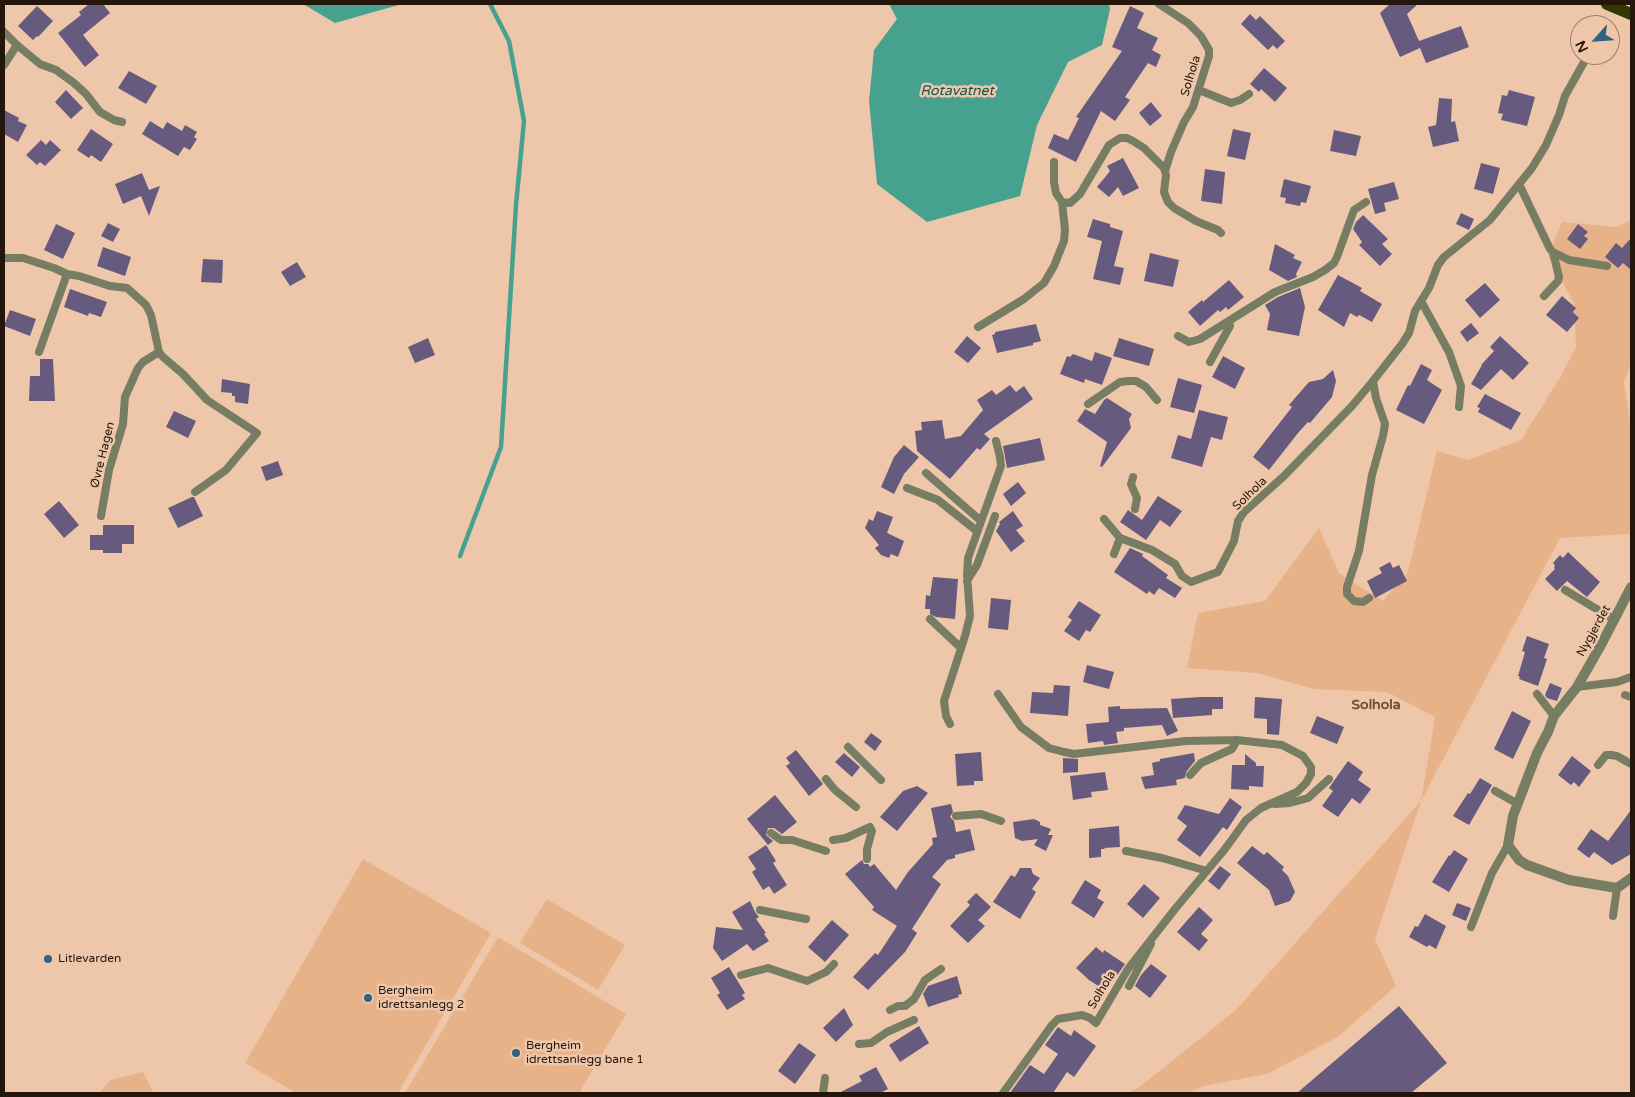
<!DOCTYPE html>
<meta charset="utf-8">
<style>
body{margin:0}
#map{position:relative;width:1635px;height:1097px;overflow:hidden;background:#eec7aa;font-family:"Varela Round",sans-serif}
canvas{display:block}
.frame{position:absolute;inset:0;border:5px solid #24160b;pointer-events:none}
.north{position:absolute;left:1570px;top:15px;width:50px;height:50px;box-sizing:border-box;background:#eec7aa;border:1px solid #9d806a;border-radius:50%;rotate:244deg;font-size:14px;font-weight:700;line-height:20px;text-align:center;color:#24160b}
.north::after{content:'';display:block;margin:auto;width:18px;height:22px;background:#326280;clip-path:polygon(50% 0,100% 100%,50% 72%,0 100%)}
</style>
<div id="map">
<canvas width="1635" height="1097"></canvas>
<div class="frame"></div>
<div class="north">N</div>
</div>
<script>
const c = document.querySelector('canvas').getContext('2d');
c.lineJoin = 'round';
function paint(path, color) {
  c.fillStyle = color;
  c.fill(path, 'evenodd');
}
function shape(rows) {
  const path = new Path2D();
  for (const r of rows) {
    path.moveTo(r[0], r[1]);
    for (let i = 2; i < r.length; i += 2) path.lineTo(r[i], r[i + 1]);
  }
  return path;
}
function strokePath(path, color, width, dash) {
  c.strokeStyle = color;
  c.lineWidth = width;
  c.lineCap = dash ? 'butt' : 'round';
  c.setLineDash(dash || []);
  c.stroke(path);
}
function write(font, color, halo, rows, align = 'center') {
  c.font = font + ' "Varela Round",sans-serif';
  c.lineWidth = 5;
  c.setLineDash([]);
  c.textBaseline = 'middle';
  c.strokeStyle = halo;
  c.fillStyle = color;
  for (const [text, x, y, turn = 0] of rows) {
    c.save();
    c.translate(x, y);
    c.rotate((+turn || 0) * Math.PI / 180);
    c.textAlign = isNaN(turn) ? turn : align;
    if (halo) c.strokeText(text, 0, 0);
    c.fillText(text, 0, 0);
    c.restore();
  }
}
const green = shape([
 [1631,220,1631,363,1624,382,1631,428,1631,534,1560,538,1421,801,1375,939,1396,986,1336,1038,1267,1074,1204,1086,1188,1093,1129,1093,1142,1085,1236,1010,1421,801,1435,717,1387,692,1314,689,1257,673,1187,668,1198,613,1265,601,1319,528,1339,573,1383,601,1408,572,1437,451,1468,460,1521,440,1561,376,1576,347,1574,303,1548,256,1562,222,1616,227],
 [363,859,491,933,398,1093,296,1093,245,1063],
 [547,899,625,945,598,990,520,943],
 [498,937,626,1014,579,1093,405,1093],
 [143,1072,154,1093,100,1093,110,1080]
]);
const water = shape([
 [303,4,402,4,335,23],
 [889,4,1109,4,1110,9,1102,45,1068,62,1037,125,1020,196,927,222,877,184,869,101,874,50,897,19]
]);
const stream = shape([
 [460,556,501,447,516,205,524,121,509,41,490,4]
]);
const building = shape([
 [89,4,103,4,110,13,83,35,99,55,85,67,58,33,81,15,79,12],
 [1390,4,1418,4,1407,14,1419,41,1461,26,1469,47,1426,63,1420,48,1400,57,1380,13],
 [37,6,53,21,38,37,37,36,33,40,18,26],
 [1130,6,1144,13,1137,28,1158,38,1152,50,1161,55,1156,67,1148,63,1125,97,1130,100,1115,121,1101,111,1076,162,1048,148,1054,134,1068,140,1079,118,1076,117,1122,51,1112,47],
 [1250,14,1256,20,1260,16,1285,41,1277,49,1273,45,1268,50,1241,24],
 [1264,68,1287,88,1275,102,1261,89,1259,92,1250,84],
 [129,71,157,86,146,104,118,88],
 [66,90,83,108,71,119,55,102],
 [1509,90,1535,97,1527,126,1501,120,1503,114,1498,113,1502,95,1507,96],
 [1439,98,1452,99,1451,122,1455,121,1459,141,1433,147,1428,127,1436,125],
 [1151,102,1162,116,1150,126,1139,113],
 [4,110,19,118,18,121,27,125,18,142,4,134],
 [150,121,163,129,167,122,182,131,185,125,197,132,194,137,197,139,190,150,184,147,178,156,142,134],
 [91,129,113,144,101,162,91,155,89,158,77,150],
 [1233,129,1251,133,1245,160,1227,156],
 [1334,130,1361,136,1356,156,1330,151],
 [41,140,46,145,50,140,61,150,45,166,40,162,37,165,26,155],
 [1123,158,1139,188,1123,196,1118,187,1109,197,1097,187,1110,171,1107,166],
 [1481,163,1500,168,1493,194,1474,189],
 [1205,169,1225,172,1222,204,1201,201],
 [142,173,149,190,160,186,149,216,141,196,123,204,115,184],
 [1284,179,1311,186,1306,203,1301,202,1300,206,1285,203,1286,198,1280,197],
 [1394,182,1399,199,1384,203,1386,211,1375,214,1368,189],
 [1461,213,1474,219,1469,230,1456,224],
 [1363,215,1388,239,1382,244,1392,254,1380,266,1359,245,1362,242,1353,229,1356,222],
 [1093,219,1110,224,1110,227,1123,231,1114,266,1124,268,1120,285,1093,279,1102,241,1087,237],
 [108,223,120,229,113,242,101,236],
 [56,224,75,233,63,259,44,250],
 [1578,224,1588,232,1584,236,1588,239,1580,249,1567,239],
 [1631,238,1631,270,1623,263,1618,268,1605,257,1616,243,1622,248],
 [1275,244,1295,255,1293,258,1302,262,1296,274,1297,277,1288,281,1269,270],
 [103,247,131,257,125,276,97,266],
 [1150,253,1179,260,1173,287,1144,281],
 [203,259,223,260,222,283,201,282],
 [297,262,306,277,290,286,281,272],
 [1338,275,1362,288,1360,291,1382,304,1372,322,1359,315,1357,317,1350,313,1344,327,1318,310],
 [1229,280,1244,297,1228,310,1226,307,1220,312,1218,310,1200,326,1188,312,1202,300,1203,302],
 [1485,283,1500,300,1480,318,1465,300],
 [1300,288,1305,307,1299,336,1267,330,1270,314,1265,305,1278,297],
 [70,289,107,302,101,317,89,313,88,316,64,307],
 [1562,296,1576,308,1573,312,1579,318,1567,332,1546,315],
 [10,310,36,319,30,336,4,326],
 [1471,323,1479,333,1467,342,1460,332],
 [1036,324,1041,341,1033,343,1033,345,997,353,992,335,995,334,995,332],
 [967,336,981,348,968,363,954,352],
 [1500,336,1529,363,1513,380,1501,369,1481,390,1471,384,1482,365,1481,365,1494,351,1490,347],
 [428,338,435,355,415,363,408,347],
 [1119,338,1154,349,1149,366,1113,356],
 [1095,352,1112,358,1102,385,1085,379,1084,383,1060,374,1067,356,1070,357,1073,354,1092,361],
 [1223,356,1245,368,1235,389,1212,377],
 [40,359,53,359,55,401,29,401,30,376,40,376],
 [1421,364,1432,370,1427,380,1442,390,1424,424,1396,410,1408,385,1410,386],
 [1333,370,1336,381,1332,397,1310,423,1308,422,1298,433,1269,470,1253,457,1292,407,1289,405,1309,382,1323,379],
 [1178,378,1202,385,1194,413,1170,407],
 [222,379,250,384,248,404,235,402,235,396,232,396,232,393,221,392],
 [1010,385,1016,392,1024,386,1033,399,984,434,990,439,980,450,977,448,950,479,917,451,915,431,922,430,921,422,942,420,945,439,961,436,983,410,977,400,992,390,996,395],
 [1485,394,1521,413,1511,430,1478,412,1480,408,1477,407],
 [1107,398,1132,414,1129,419,1131,428,1102,467,1100,466,1107,442,1077,421,1085,409,1095,414,1104,400],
 [1199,410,1228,417,1222,440,1211,437,1202,467,1171,458,1178,435,1191,439],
 [174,411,196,421,188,438,166,427],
 [1040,438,1045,460,1007,468,1003,446],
 [904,445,919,457,904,474,894,494,881,487,894,457],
 [278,461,283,475,266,481,261,467],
 [1018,482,1026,493,1011,506,1003,494],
 [1158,496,1182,511,1170,527,1160,520,1146,540,1120,522,1128,510,1142,520],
 [192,497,194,497,203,516,178,528,168,508],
 [59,501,79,525,64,538,44,514],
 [877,511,893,517,887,533,904,541,898,557,891,554,889,558,881,555,875,548,879,545,865,528,869,519,873,521],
 [1013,511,1023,526,1016,530,1025,541,1011,552,996,531,1000,524,999,522],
 [103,525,134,525,134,544,122,544,122,553,103,553,103,550,90,550,90,535,103,535],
 [1130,548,1143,554,1142,556,1168,575,1166,578,1182,588,1175,598,1159,588,1154,595,1149,591,1147,594,1114,572],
 [1568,552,1600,582,1587,597,1567,581,1557,591,1545,579,1555,569,1554,568,1555,566,1553,563,1560,555,1563,558],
 [1390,562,1393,568,1399,565,1407,581,1375,598,1367,581,1382,573,1379,568],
 [933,577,958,579,955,619,936,617,930,614,930,609,925,609,926,595,930,596],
 [991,598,1011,600,1008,630,988,628],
 [1079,601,1101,615,1090,632,1086,630,1079,641,1064,631,1072,620,1068,617],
 [1527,636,1549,644,1544,658,1547,659,1538,686,1519,679,1520,677,1518,676,1525,652,1522,651],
 [1087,665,1114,672,1109,689,1083,682],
 [1550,683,1562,688,1557,701,1547,698,1545,695],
 [1054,685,1070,686,1068,716,1030,713,1032,692,1053,693],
 [1200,697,1223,697,1223,709,1212,709,1212,715,1173,718,1171,699],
 [1255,697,1282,699,1279,735,1267,734,1267,719,1254,718],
 [1120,706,1120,709,1167,708,1178,731,1167,736,1162,725,1124,728,1124,731,1116,732,1118,743,1104,745,1103,741,1088,743,1086,724,1109,722,1108,707],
 [1512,711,1531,721,1513,759,1494,749],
 [1317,716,1344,727,1337,744,1310,733],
 [871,733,882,741,875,751,864,742],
 [796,750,823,784,809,796,786,766,790,763,786,758],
 [981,752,983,781,974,781,974,785,957,786,955,754],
 [844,753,860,767,852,777,835,762],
 [1194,753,1195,761,1186,772,1185,778,1176,780,1177,785,1145,789,1141,777,1154,775,1152,763,1160,761,1160,759],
 [1245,754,1256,763,1256,766,1264,766,1263,787,1249,786,1249,790,1231,789,1232,765,1245,765],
 [1572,756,1591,771,1579,787,1574,782,1571,785,1558,775],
 [1063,758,1078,759,1078,772,1063,773],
 [1348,761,1363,772,1358,780,1371,789,1360,804,1352,798,1338,817,1322,806,1333,791,1329,788],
 [1105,772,1108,790,1091,792,1092,797,1073,800,1070,776],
 [1480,778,1492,785,1469,825,1453,816,1468,793,1470,794],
 [917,786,928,793,897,831,880,817,903,791],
 [775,795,797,822,782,834,774,828,768,828,766,835,773,841,768,845,747,819],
 [1230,798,1242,807,1227,830,1223,827,1200,857,1177,840,1187,826,1177,818,1185,805,1219,814],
 [951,804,953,812,950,817,954,821,956,832,970,829,975,850,955,855,955,858,947,860,932,877,941,884,912,929,917,933,905,952,868,990,853,977,875,953,878,955,897,926,872,910,874,907,845,874,862,860,864,864,868,864,870,867,874,864,896,890,908,872,933,844,932,838,937,837,931,808],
 [1631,810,1631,854,1612,865,1594,852,1589,858,1577,849,1591,829,1608,841],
 [1034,819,1040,822,1040,825,1051,829,1048,835,1053,835,1046,851,1034,845,1038,839,1022,841,1015,838,1013,822],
 [1119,826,1120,847,1104,848,1105,849,1101,849,1101,857,1089,858,1089,829],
 [766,845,776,861,773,863,787,885,774,894,769,886,763,890,752,872,756,869,748,857],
 [1252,846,1264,855,1267,852,1284,867,1282,870,1288,876,1295,892,1290,901,1275,906,1269,890,1237,863],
 [1454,850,1468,859,1449,892,1432,882,1449,855,1450,856],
 [1220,866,1231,874,1219,890,1208,881],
 [1020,868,1031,868,1033,874,1040,878,1032,889,1036,892,1020,919,993,902,1011,875,1015,877],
 [1085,880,1101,890,1097,898,1104,902,1094,918,1071,903],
 [1144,884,1160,898,1143,918,1127,904],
 [976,893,991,907,978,920,985,926,968,943,950,926,970,905,967,902],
 [750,901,755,912,759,917,756,919,766,933,764,934,769,941,753,951,747,944,722,961,713,948,716,927,743,930,732,912],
 [1457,903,1471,908,1466,921,1452,915],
 [1199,907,1213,920,1201,934,1208,940,1199,951,1177,932],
 [1425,914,1446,926,1436,949,1429,945,1427,947,1409,937,1415,926,1418,927],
 [832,920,849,935,825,962,808,947],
 [1096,947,1103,953,1104,950,1125,964,1106,991,1089,980,1076,968],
 [1151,964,1167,976,1150,998,1135,986,1141,975],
 [729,967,745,993,742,995,745,999,727,1010,717,995,720,993,711,978],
 [957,976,962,994,958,995,959,997,928,1007,923,994,928,986],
 [1399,1006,1447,1063,1411,1093,1297,1093],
 [844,1008,853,1025,836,1042,823,1028],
 [919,1026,929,1043,900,1062,889,1045],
 [1058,1027,1071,1036,1074,1030,1096,1046,1074,1077,1067,1072,1053,1093,1010,1093,1030,1065,1044,1074,1058,1054,1045,1045],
 [799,1043,816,1055,795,1084,778,1071],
 [876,1067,888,1089,880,1093,839,1093,862,1081,859,1076]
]);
const lane = shape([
 [1159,4,1188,23,1201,36,1209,50,1209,56,1193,107,1184,122,1171,152,1165,171],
 [4,32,17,45,40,64,56,70,74,83,86,94,100,112,114,120,122,122],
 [4,65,17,45],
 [1199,90,1231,103,1240,100,1249,94],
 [1054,162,1054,182,1056,193,1062,202,1070,203,1080,194,1109,145,1120,138,1127,138,1133,141,1144,148,1164,168,1166,175,1164,192,1168,202,1174,208,1196,221,1218,230,1221,233],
 [1519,184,1550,249,1553,252,1569,260,1607,266],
 [4,258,23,258,54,268,67,274,79,276,110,286,127,288,146,305,151,315,159,352,163,357,183,374,207,400,257,433,226,470,195,492],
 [1544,296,1558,281,1559,277,1553,252],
 [1421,301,1449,352,1461,386,1459,407],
 [978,327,1024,299,1044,283,1054,266,1064,241,1065,230,1062,202],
 [1178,336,1189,342,1200,339,1275,292,1313,277,1325,270,1334,263,1337,257,1354,210,1366,202],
 [39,352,67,274],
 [1210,362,1230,326,1229,322],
 [1088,404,1120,382,1129,381,1136,381,1146,387,1157,400],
 [926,473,981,521],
 [1133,477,1131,484,1137,498,1135,509],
 [907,488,938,500,977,531],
 [101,516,109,470,123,424,125,397,138,368,143,362,159,352],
 [1104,519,1120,538,1114,554],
 [1120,538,1152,550,1175,564,1182,576,1191,582,1218,572,1234,541,1238,521,1244,512,1284,476,1352,406,1373,381,1402,344,1409,333,1415,311,1429,288,1438,265,1444,257,1490,220,1532,168,1546,145,1559,115,1565,96,1588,55],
 [967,581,977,565,995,516],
 [1565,590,1615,620],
 [1369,598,1363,602,1354,601,1347,594,1347,587,1359,551,1372,475,1383,436,1385,424,1376,398,1373,381],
 [930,619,961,648],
 [1577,687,1617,682,1631,677],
 [998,694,1021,727,1049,748,1064,752,1074,754,1186,741,1237,740,1282,745,1303,756,1311,767,1311,774,1306,783,1297,792,1261,808,1246,820,1225,849,1175,909,1128,969,1096,1023,1090,1018,1082,1015,1058,1019,1052,1025,1003,1093],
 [1537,694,1554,716],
 [1625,695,1631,697],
 [950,724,946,716,944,701,965,636,970,616,967,575,968,558,1001,466,1000,457,996,441],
 [848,747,881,780],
 [1598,765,1606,755,1611,755,1617,756,1631,764],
 [1190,775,1201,763,1232,749,1237,740],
 [826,779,835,790,856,807],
 [1495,791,1518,804],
 [1275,804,1290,803,1308,798,1329,779],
 [956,816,981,814,1001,821],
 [771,833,781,840,792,840,826,851],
 [833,840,846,838,870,827,872,831,867,849,867,859],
 [1126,851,1162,858,1207,871],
 [760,910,806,919],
 [1613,916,1617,888],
 [1471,927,1492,873,1508,845],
 [741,975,768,968,807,981,826,972,834,964],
 [1129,986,1151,944],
 [890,1010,898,1006,905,1006,914,999,925,980,941,969],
 [859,1044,871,1043,887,1032,914,1020],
 [823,1093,825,1078]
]);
const street = shape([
 [1631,587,1601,645,1577,687,1554,716,1548,732,1537,753,1513,816,1508,845,1519,860,1527,865,1569,880,1617,888,1631,878]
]);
const primary = shape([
 [1607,4,1631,14]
]);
const markers = [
 [48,959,5,"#326280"],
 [368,998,5,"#326280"],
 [516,1053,5,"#326280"]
];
const streetNames = [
 ["Solhola",1191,76,-73],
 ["Øvre Hagen",103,455,-76],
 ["Solhola",1250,494,-44],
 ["Nygjerdet",1594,631,-61],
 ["Solhola",1102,990,-59]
];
const poiNames = [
 ["Litlevarden",58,959],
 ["Bergheim",378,991],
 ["idrettsanlegg 2",378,1005],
 ["Bergheim",526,1046],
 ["idrettsanlegg bane 1",526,1060]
];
const waterNames = [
 ["Rotavatnet",957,91]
];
const neighbourhoodNames = [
 ["Solhola",1376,705]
];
paint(green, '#e8b288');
paint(water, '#47a18f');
strokePath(stream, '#47a18f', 4.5);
paint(building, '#665a7f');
strokePath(lane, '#767d62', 8);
strokePath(street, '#767d62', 10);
strokePath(primary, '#313900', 12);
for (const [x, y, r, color] of markers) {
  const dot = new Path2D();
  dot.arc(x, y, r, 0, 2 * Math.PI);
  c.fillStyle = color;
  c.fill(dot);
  strokePath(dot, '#eec7aa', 2);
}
write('12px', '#24160b', '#eec7aa', streetNames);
write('12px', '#24160b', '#eec7aa', poiNames, 'left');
write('italic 14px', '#0e594d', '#eec7aa', waterNames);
write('bold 14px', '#6e4d33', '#eec7aa', neighbourhoodNames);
</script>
